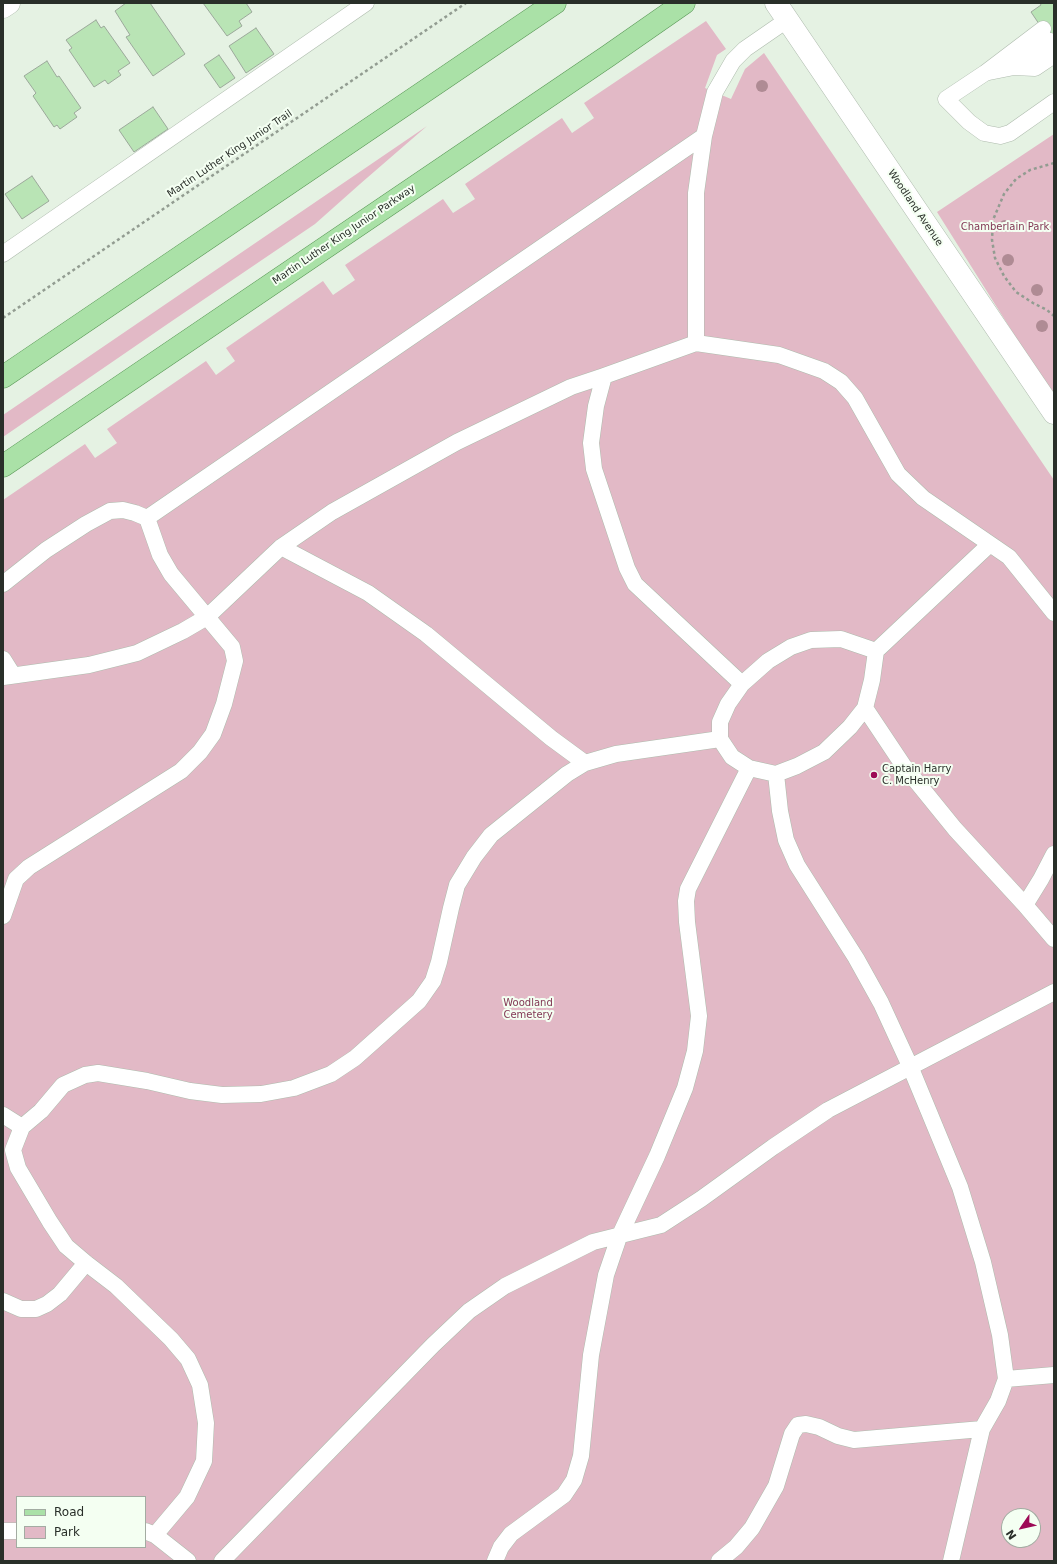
<!DOCTYPE html>
<style>
body{margin:0}
#map{position:relative;width:1057px;height:1564px;overflow:hidden;background:#e5f2e3;font-family:"DejaVu Sans",sans-serif}
canvas{display:block}
.frame{position:absolute;inset:0;border:4px solid #292f29;pointer-events:none}
.legend{position:absolute;left:16px;top:1496px;width:130px;height:52px;box-sizing:border-box;background:#f4fff2;border:1px solid #a3aca2;margin:0;padding:5px 7px;list-style:none;font-size:12px;color:#292f29}
.legend li{display:flex;align-items:center;gap:8px;height:20px}
.legend b{width:20px;border:1px solid #a3aca2}
.north{position:absolute;left:1001px;top:1508px;width:40px;height:40px;box-sizing:border-box;background:#f4fff2;border:1px solid #a3aca2;border-radius:50%;rotate:236deg;font-size:11px;font-weight:700;line-height:16px;text-align:center;color:#292f29}
.north::after{content:'';display:block;margin:auto;width:14px;height:18px;background:#9d0a56;clip-path:polygon(50% 0,100% 100%,50% 72%,0 100%)}
</style>
<div id="map">
<canvas width="1057" height="1564"></canvas>
<div class="frame"></div>
<ul class="legend">
<li><b style="height:5px;background:#aae1a7"></b>Road</li>
<li><b style="height:11px;background:#e2b9c6"></b>Park</li>
</ul>
<div class="north">N</div>
</div>
<script>
const c = document.querySelector('canvas').getContext('2d');
c.lineJoin = 'round';
function paint(path, color) {
  c.fillStyle = color;
  c.fill(path, 'evenodd');
}
function shape(rows) {
  const path = new Path2D();
  for (const r of rows) {
    path.moveTo(r[0], r[1]);
    for (let i = 2; i < r.length; i += 2) path.lineTo(r[i], r[i + 1]);
  }
  return path;
}
function strokePath(path, color, width, dash) {
  c.strokeStyle = color;
  c.lineWidth = width;
  c.lineCap = dash ? 'butt' : 'round';
  c.setLineDash(dash || []);
  c.stroke(path);
}
function write(font, color, halo, rows, align = 'center') {
  c.font = font + ' "DejaVu Sans",sans-serif';
  c.lineWidth = 4;
  c.setLineDash([]);
  c.textBaseline = 'middle';
  c.strokeStyle = halo;
  c.fillStyle = color;
  for (const [text, x, y, turn = 0] of rows) {
    c.save();
    c.translate(x, y);
    c.rotate((+turn || 0) * Math.PI / 180);
    c.textAlign = isNaN(turn) ? turn : align;
    if (halo) c.strokeText(text, 0, 0);
    c.fillText(text, 0, 0);
    c.restore();
  }
}
const green = shape([
 [706,21,726,49,717,55,705,88,731,99,745,69,764,53,1054,480,1054,1561,3,1561,3,500,85,444,95,458,117,443,107,429,206,361,216,375,235,361,226,348,323,281,333,295,355,280,345,265,443,199,453,213,475,199,465,184,562,118,572,133,594,118,584,103],
 [17,1497,145,1497,145,1547,17,1547],
 [1009,1516,1033,1516,1033,1540,1009,1540],
 [427,126,360,184,315,224,169,323,3,437,3,415],
 [1054,134,1054,398,937,212]
]);
const building = shape([
 [126,3,150,3,185,54,153,76,126,37,130,35,115,11,126,3],
 [203,3,246,3,252,12,239,21,242,26,227,36,203,3],
 [1040,3,1054,3,1054,46,1031,12,1041,5,1040,3],
 [96,20,101,28,104,26,130,63,118,71,121,75,108,84,105,80,94,87,69,50,72,48,66,40,96,20],
 [256,28,274,54,246,73,229,46,256,28],
 [219,55,235,78,220,88,204,65,219,55],
 [47,61,57,77,59,76,81,108,74,113,77,117,60,129,57,125,54,127,33,96,36,93,24,76,47,61],
 [153,107,168,129,134,152,119,130,153,107],
 [32,176,49,201,22,219,5,194,32,176]
]);
const path = shape([
 [1054,163,1030,170,1016,179,1004,194,993,220,992,240,995,258,1004,276,1016,292,1033,303,1047,310,1054,316],
 [3,318,466,3]
]);
const lane = shape([
 [1043,29,985,73,946,99,969,122,984,133,1000,136,1010,133,1054,102],
 [1014,67,1035,68,1054,55],
 [989,72,1014,67,1050,41],
 [3,254,366,3],
 [696,343,696,193,704,136,715,92,733,61,745,49,787,20],
 [147,518,704,136],
 [281,547,368,593,426,634,551,738,585,763],
 [3,584,46,550,86,524,110,511,123,510,135,513,147,518,160,555,171,574,232,647,235,661,224,704,213,734,200,752,181,771,29,867,16,879,3,916],
 [876,651,989,545],
 [3,659,13,675],
 [3,677,89,665,137,653,183,631,207,617,281,547,332,512,457,442,571,387,604,376],
 [742,684,635,584,627,568,594,469,591,443,596,406,604,376,696,343,779,355,824,371,841,382,855,398,898,474,923,498,1009,557,1054,613],
 [865,708,850,727,824,752,797,766,776,774,749,768,732,757,720,739,720,722,728,704,742,684,768,661,791,647,811,640,841,639,876,651,872,680,865,708,903,765,955,829,1025,905],
 [776,774,780,811,786,840,797,865,856,958,881,1003,910,1066,960,1187,983,1262,1000,1335,1006,1379,998,1401,982,1429,951,1561],
 [1054,854,1041,879,1025,905,1054,939],
 [3,1115,22,1127],
 [3,1301,21,1309,36,1309,47,1304,60,1294,86,1263],
 [1006,1379,1054,1375],
 [3,1531,17,1531],
 [145,1531,155,1535,188,1561],
 [155,1535,187,1497,204,1461,206,1423,200,1385,188,1359,171,1339,116,1286,86,1263,66,1246,50,1222,18,1168,13,1150,22,1127,41,1111,63,1085,85,1075,98,1073,147,1081,190,1091,222,1095,261,1094,294,1088,331,1074,355,1058,419,1001,433,981,439,962,451,908,457,885,474,857,491,835,567,774,585,763,616,754,720,739],
 [222,1561,433,1345,469,1311,505,1286,593,1242,661,1225,701,1199,773,1147,828,1110,1054,992],
 [495,1561,501,1547,511,1534,564,1495,574,1480,581,1456,591,1355,606,1275,619,1237,657,1156,685,1088,695,1051,699,1016,687,922,686,901,688,889,749,768],
 [719,1561,736,1547,752,1528,776,1486,792,1434,798,1425,806,1424,819,1427,838,1436,854,1440,982,1429]
]);
const street = shape([
 [776,3,1054,413],
 [3,7,9,3]
]);
const primary = shape([
 [3,377,555,3],
 [3,466,608,56,684,3]
]);
const trees = [
 [762,86],
 [1005,226],
 [1008,260],
 [1037,290],
 [1042,326]
];
const markers = [
 [874,775,4,"#9d0a56"]
];
const streetNames = [
 ["Martin Luther King Junior Trail",230,154,-34],
 ["Woodland Avenue",915,208,56],
 ["Martin Luther King Junior Parkway",344,235,-34]
];
const parkNames = [
 ["Chamberlain Park",1005,227],
 ["Woodland",528,1003],
 ["Cemetery",528,1015]
];
const poiNames = [
 ["Captain Harry",882,769],
 ["C. McHenry",882,781]
];
paint(green, '#e2b9c6');
paint(building, '#b9e4b5');
strokePath(building, '#9ba89a', 1);
strokePath(lane, '#aebbad', 17);
strokePath(street, '#aebbad', 23);
strokePath(primary, '#589655', 23);
strokePath(path, '#929c91', 2.5, [3, 3]);
strokePath(lane, '#fff', 16);
strokePath(street, '#fff', 22);
strokePath(primary, '#aae1a7', 22);
c.fillStyle = '#af8b94';
for (const [x, y] of trees) {
  c.beginPath();
  c.arc(x, y, 6, 0, 2 * Math.PI);
  c.fill();
}
for (const [x, y, r, color] of markers) {
  const dot = new Path2D();
  dot.arc(x, y, r, 0, 2 * Math.PI);
  c.fillStyle = color;
  c.fill(dot);
  strokePath(dot, '#f4fff2', 1.5);
}
write('10px', '#292f29', '#f4fff2', streetNames);
write('10px', '#823754', '#f4fff2', parkNames);
write('10px', '#292f29', '#f4fff2', poiNames, 'left');
</script>
